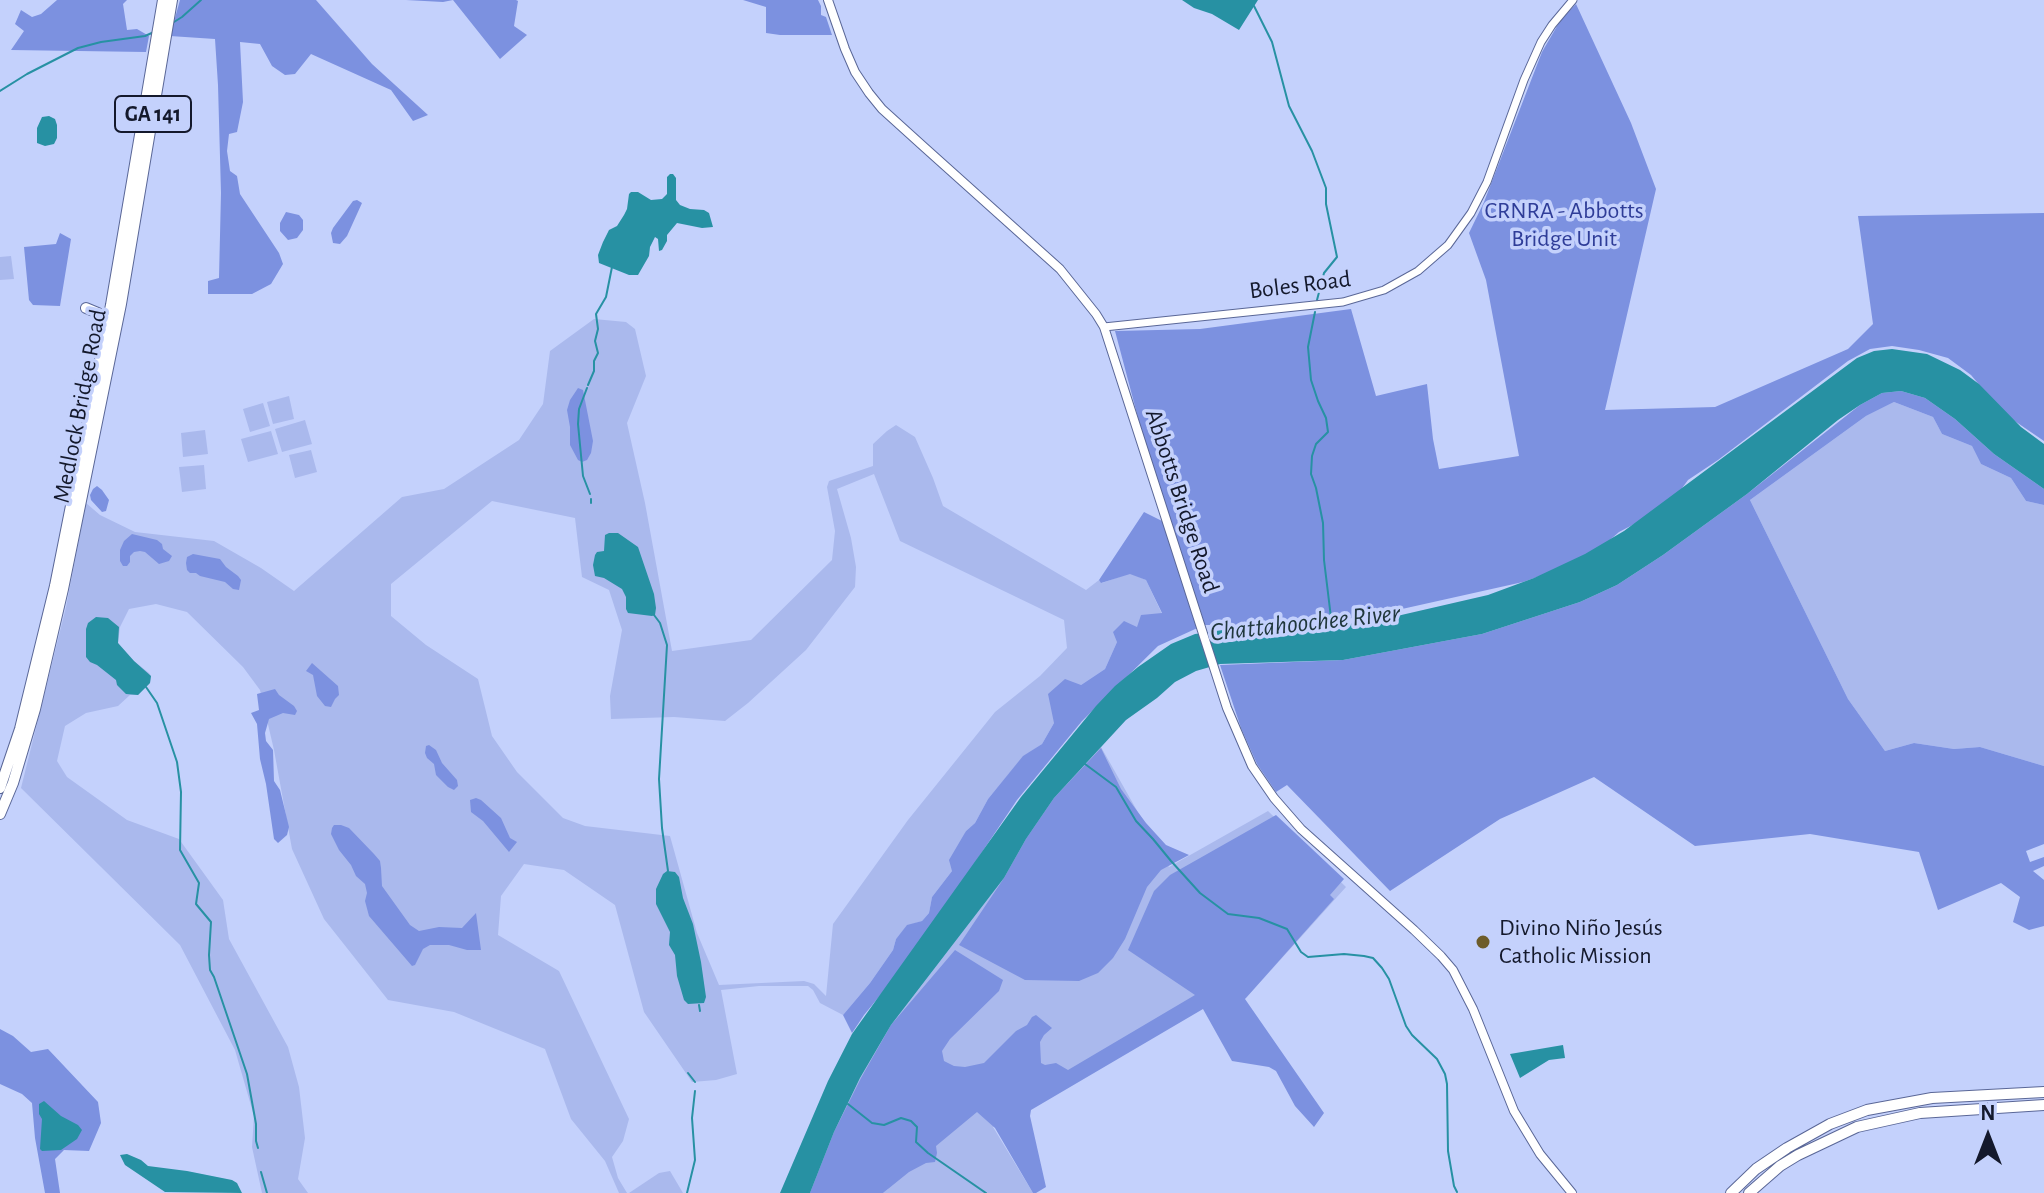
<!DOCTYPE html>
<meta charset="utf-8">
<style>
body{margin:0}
#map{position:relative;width:2044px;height:1193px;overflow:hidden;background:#c4d1fc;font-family:"Alegreya Sans",sans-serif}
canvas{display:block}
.north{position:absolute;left:1948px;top:1097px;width:80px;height:80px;-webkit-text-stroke:6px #c4d1fc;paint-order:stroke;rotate:0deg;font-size:22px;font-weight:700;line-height:32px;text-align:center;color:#14192c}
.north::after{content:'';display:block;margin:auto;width:28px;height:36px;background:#14192c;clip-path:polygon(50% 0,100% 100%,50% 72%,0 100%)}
</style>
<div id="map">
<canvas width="2044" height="1193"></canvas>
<div class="north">N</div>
</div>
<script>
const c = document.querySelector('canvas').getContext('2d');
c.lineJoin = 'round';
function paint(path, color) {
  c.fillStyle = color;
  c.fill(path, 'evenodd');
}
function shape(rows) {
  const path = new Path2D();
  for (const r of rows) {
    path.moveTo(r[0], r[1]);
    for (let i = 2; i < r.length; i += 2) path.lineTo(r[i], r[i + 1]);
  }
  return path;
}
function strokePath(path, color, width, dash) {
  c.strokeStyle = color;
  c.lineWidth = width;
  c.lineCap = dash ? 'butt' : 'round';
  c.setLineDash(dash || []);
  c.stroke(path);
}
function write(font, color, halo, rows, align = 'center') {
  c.font = font + ' "Alegreya Sans",sans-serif';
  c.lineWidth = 7;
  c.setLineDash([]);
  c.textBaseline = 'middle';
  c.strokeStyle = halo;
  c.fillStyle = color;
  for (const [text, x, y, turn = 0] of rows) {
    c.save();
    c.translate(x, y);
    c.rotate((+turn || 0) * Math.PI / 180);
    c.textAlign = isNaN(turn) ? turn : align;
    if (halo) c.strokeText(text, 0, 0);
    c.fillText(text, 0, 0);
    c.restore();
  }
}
const green = shape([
 [11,256,14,279,0,280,0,257],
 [594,319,626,322,635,329,646,376,627,423,645,503,672,651,751,640,832,560,835,531,827,487,829,481,873,466,873,444,887,431,896,425,915,437,933,478,943,506,1086,590,1099,580,1102,583,1130,573,1146,580,1162,614,1137,627,1117,642,1105,669,1081,685,1054,723,1042,744,1023,757,988,799,975,823,966,831,952,871,932,897,929,913,922,921,907,926,896,939,893,950,870,983,843,1015,820,1003,813,990,808,986,759,986,721,990,737,1074,716,1080,692,1082,644,1012,615,905,564,870,524,864,501,896,498,935,559,971,629,1119,623,1141,612,1157,618,1178,627,1193,619,1193,605,1161,571,1119,545,1049,454,1012,388,1000,324,919,292,849,274,750,260,690,243,667,187,612,156,604,129,609,120,627,118,643,134,661,149,673,151,676,150,683,138,695,130,695,118,706,86,713,65,726,57,761,67,777,127,820,179,839,223,900,229,939,288,1047,299,1087,305,1138,298,1179,308,1193,262,1193,252,1147,254,1116,235,1050,180,945,21,788,66,607,86,503,100,515,135,532,214,541,261,568,294,591,402,497,444,489,519,440,543,404,550,351],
 [874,474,900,541,1064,620,1067,648,1040,676,995,712,908,820,833,924,826,996,814,984,804,981,719,985,697,933,670,836,585,826,563,818,517,772,492,736,478,679,426,645,391,616,391,584,492,501,575,518,582,577,609,590,622,630,610,696,611,719,674,717,725,721,748,703,806,650,855,587,856,567,851,538,837,489],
 [289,396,294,419,273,424,267,402],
 [1894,402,1933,417,1942,434,1972,446,1981,464,2011,478,2026,501,2044,505,2044,766,1980,747,1954,749,1914,743,1885,751,1848,699,1750,500,1866,416],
 [263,403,270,426,250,432,243,409],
 [305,420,312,444,282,452,275,429],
 [205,430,208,454,183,457,181,433],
 [271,431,278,454,248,462,241,439],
 [311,450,317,472,295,478,289,455],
 [204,465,206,489,182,492,179,467],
 [1101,747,1169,867,1268,811,1346,887,1246,998,1238,985,993,1127,1033,1193,883,1193,889,1188,878,1193,810,1193,834,1132,860,1078,891,1025,1004,878,1026,839,1054,798],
 [670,1171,683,1193,629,1193,659,1173]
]);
const forest = shape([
 [57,0,127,0,123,4,127,30,137,29,149,36,146,52,11,50,24,31,15,24,21,10,32,17,41,14],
 [180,0,316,0,372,64,428,115,413,121,391,90,311,54,295,74,285,75,272,66,260,44,240,42,243,102,237,132,229,134,227,151,230,171,237,176,240,194,279,253,283,264,271,284,252,294,208,294,208,281,219,278,221,193,218,85,215,39,170,36],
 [406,0,516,0,518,1,514,26,527,35,500,59,453,0,443,2],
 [722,0,818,0,821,6,821,15,826,17,832,35,780,35,766,33,766,7,743,0],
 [1576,4,1631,123,1656,189,1605,410,1715,407,1848,349,1873,324,1858,216,2044,213,2044,441,2003,413,1971,375,1948,358,1919,350,1892,346,1870,349,1848,361,1718,460,1688,480,1669,506,1619,532,1588,559,1523,582,1393,611,1329,622,1283,625,1204,625,1158,646,1082,721,1017,800,978,858,940,922,864,1015,852,1033,843,1015,870,983,893,950,896,939,907,925,922,921,929,913,932,897,952,871,949,860,966,831,975,823,988,799,1023,756,1042,744,1054,723,1048,694,1065,679,1081,685,1105,669,1117,642,1113,632,1124,621,1137,627,1141,615,1162,613,1146,580,1130,574,1101,583,1099,580,1144,512,1166,523,1115,331,1200,329,1351,309,1376,396,1427,384,1433,439,1439,469,1519,456,1486,280,1469,233,1484,202,1542,52,1560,21],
 [357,200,362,203,347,236,340,244,333,243,331,233,333,228,353,201],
 [286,212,299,215,303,220,303,230,297,238,288,240,280,231,280,223],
 [60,233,71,239,60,306,33,305,29,300,24,247,56,244],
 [578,388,583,390,593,441,591,453,587,460,582,462,578,460,570,445,570,427,567,410,570,400],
 [1901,391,1925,398,1955,419,1994,454,2044,489,2044,505,2026,501,2011,478,1981,464,1972,446,1942,434,1933,417,1894,402,1866,416,1750,500,1848,699,1885,751,1914,743,1954,749,1980,747,2044,766,2044,844,2026,851,2030,862,2044,857,2044,866,2033,871,2044,880,2044,926,2029,930,2013,922,2020,897,2001,883,1938,910,1919,852,1810,834,1695,846,1594,777,1500,819,1390,891,1287,785,1276,792,1257,764,1241,728,1220,665,1343,660,1482,634,1580,602,1617,585,1663,555,1747,494,1860,405,1882,393],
 [97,486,102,490,109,500,106,511,102,512,91,500,90,495,93,489],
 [132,534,157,540,162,544,163,549,172,556,169,561,159,564,145,552,140,551,134,552,130,556,130,562,127,566,123,566,120,561,120,550,124,541],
 [193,554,220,559,226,567,238,576,241,580,239,590,233,589,225,582,200,576,196,573,190,573,187,570,186,563,187,557],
 [312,663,338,686,339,695,335,699,331,707,325,706,317,696,313,675,306,671],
 [275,689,279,695,294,706,297,711,295,715,283,713,269,719,265,733,266,741,273,750,274,781,280,790,289,827,287,835,278,843,274,839,266,784,260,759,257,724,251,713,259,710,257,694],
 [429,745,436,750,442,763,457,780,458,786,454,790,448,787,436,775,434,764,427,758,425,753,426,746],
 [1101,748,1121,789,1146,823,1166,845,1189,855,1161,870,1147,887,1125,939,1113,958,1098,973,1079,981,1025,980,959,945,1004,878,1026,839,1054,798],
 [476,798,481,800,501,818,510,838,517,842,509,852,483,821,471,812,470,800],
 [1276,815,1344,879,1330,895,1334,899,1245,999,1324,1113,1314,1127,1295,1106,1276,1071,1269,1067,1232,1061,1203,1009,1031,1110,1030,1116,1046,1187,1036,1193,1033,1193,995,1128,977,1112,936,1146,937,1153,935,1162,926,1163,909,1172,883,1193,810,1193,834,1132,861,1078,891,1025,955,950,1003,980,999,991,950,1039,942,1051,944,1061,954,1066,965,1067,984,1063,1016,1031,1027,1025,1032,1017,1036,1015,1052,1028,1044,1035,1040,1042,1041,1063,1045,1065,1056,1063,1068,1070,1195,995,1128,950,1154,891,1170,875],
 [334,825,341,825,349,828,374,854,380,861,381,868,382,886,410,925,419,931,439,927,462,928,476,913,481,950,467,950,449,945,430,945,423,949,415,965,412,966,369,916,365,901,367,893,365,884,356,876,351,865,339,850,331,834,332,828],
 [0,1029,13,1036,31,1052,48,1049,98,1102,101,1123,89,1151,64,1150,55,1159,60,1193,45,1193,35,1138,32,1103,22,1094,0,1084]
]);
const water = shape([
 [1182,0,1258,0,1239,30,1212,14,1194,8],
 [49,116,55,119,57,125,57,138,54,144,45,146,37,143,37,128,42,117],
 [670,174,673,174,676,178,676,200,680,205,690,209,704,210,709,213,713,227,702,228,677,223,667,235,667,241,662,250,659,251,658,239,655,237,650,247,649,256,638,275,629,275,599,263,598,255,603,242,609,230,617,226,624,215,627,209,629,194,631,192,638,192,651,200,662,199,667,194,667,177],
 [1892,349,1927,354,1960,370,1979,384,2021,427,2044,444,2044,489,1994,454,1955,419,1925,398,1901,391,1882,393,1860,405,1838,420,1747,494,1663,555,1617,585,1580,602,1482,634,1343,660,1220,664,1196,671,1175,682,1157,698,1126,720,1054,798,1026,839,1004,878,891,1025,860,1078,834,1132,810,1193,780,1193,828,1081,852,1034,1021,797,1096,706,1115,686,1138,667,1171,644,1195,634,1237,628,1332,625,1371,622,1488,595,1534,578,1585,554,1624,531,1857,358,1874,351],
 [609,533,618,533,638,547,654,594,656,608,655,615,652,616,628,613,626,609,626,597,622,589,604,578,595,576,593,565,595,555,597,552,604,551,605,535],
 [96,617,108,618,119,627,118,643,134,661,151,676,150,683,138,695,126,694,117,685,116,680,97,665,90,662,86,657,86,629,88,623],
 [667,871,675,872,679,877,683,898,693,924,701,962,706,997,704,1003,688,1004,684,1000,677,976,675,955,669,945,670,932,656,904,656,889,663,874],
 [1563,1045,1565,1058,1549,1060,1520,1078,1510,1054],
 [44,1101,61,1116,78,1125,82,1130,77,1139,61,1150,42,1151,40,1149,42,1119,39,1114,39,1104],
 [127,1154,141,1160,148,1166,187,1171,232,1180,237,1183,242,1193,165,1192,125,1165,120,1155]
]);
const stream = shape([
 [1254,6,1272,42,1289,106,1312,151,1326,188,1326,204,1337,257,1324,273,1317,300],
 [174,22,182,17,201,0],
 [0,91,27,74,78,48,101,42,145,36,154,32],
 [1315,312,1308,347,1311,380,1318,401,1326,418,1328,432,1316,444,1312,456,1311,474,1316,488,1323,523,1324,560,1332,626],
 [588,385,594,371,594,361,598,353,595,341,598,329,596,314,606,297,612,267],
 [587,388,579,409,578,424,583,476,590,494],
 [591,499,591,503],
 [654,615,660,623,667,645,659,779,662,828,668,871],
 [146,687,157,703,177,762,181,792,180,850,199,883,196,904,211,922,209,955,210,970,214,977,247,1074,256,1124,256,1141,258,1148],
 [1085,764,1116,787,1136,821,1153,839,1171,861,1200,893,1228,914,1259,918,1287,929,1301,952,1308,957,1344,954,1364,956,1373,958,1382,968,1389,979,1406,1026,1412,1035,1437,1059,1445,1074,1447,1084,1448,1151,1454,1186,1457,1192],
 [699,1005,700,1011],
 [688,1073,695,1082],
 [848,1104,872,1123,884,1125,901,1118,911,1121,917,1127,916,1142,928,1153,986,1193],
 [261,1172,267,1193],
 [687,1193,695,1160,692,1118,695,1091]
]);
const tertiary = shape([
 [1104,327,1343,302,1384,290,1418,271,1448,245,1471,213,1487,182,1524,80,1541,42,1552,25,1573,0]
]);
const secondary = shape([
 [828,0,845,49,855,72,869,93,882,109,924,147,1060,269,1096,314,1104,327,1227,708,1252,766,1274,798,1301,829,1414,930,1441,956,1453,970,1473,1009,1514,1111,1540,1154,1572,1193]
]);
const trunk = shape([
 [86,308,98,313,103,319,105,328],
 [0,788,20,729,55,586,111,305,163,0],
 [0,814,13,783,35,709,63,589,121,304,172,0],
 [1731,1193,1756,1169,1787,1148,1830,1124,1867,1110,1932,1098,2044,1092],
 [1749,1193,1780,1166,1798,1155,1857,1127,1920,1113,2044,1105]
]);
const markers = [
 [1483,942,8,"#6d5c2a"]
];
const shields = [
 [153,114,76]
];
const shieldNames = [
 ["GA 141",153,114]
];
const parkNames = [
 ["CRNRA - Abbotts",1564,211],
 ["Bridge Unit",1564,239]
];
const streetNames = [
 ["Boles Road",1300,285,-7],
 ["Medlock Bridge Road",80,406,-79],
 ["Abbotts Bridge Road",1182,501,72]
];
const poiNames = [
 ["Divino Niño Jesús",1499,928],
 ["Catholic Mission",1499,956]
];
const waterNames = [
 ["Chattahoochee River",1305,623,-6]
];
paint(green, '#aab9ed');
paint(forest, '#7c91e0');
paint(water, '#2791a3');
strokePath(stream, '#2791a3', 2);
strokePath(tertiary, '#5a6797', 9);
strokePath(secondary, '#5a6797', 10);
strokePath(trunk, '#5a6797', 12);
strokePath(tertiary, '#fff', 7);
strokePath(secondary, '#fff', 8);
strokePath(trunk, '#fff', 10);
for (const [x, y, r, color] of markers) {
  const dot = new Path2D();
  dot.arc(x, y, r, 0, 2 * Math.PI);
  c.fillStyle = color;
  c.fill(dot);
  strokePath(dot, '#c4d1fc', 3);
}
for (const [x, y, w] of shields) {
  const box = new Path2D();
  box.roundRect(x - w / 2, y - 18, w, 36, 6);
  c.fillStyle = '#c4d1fc';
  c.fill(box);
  strokePath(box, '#14192c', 2);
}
write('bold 22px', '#14192c', null, shieldNames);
write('24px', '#2f3d98', '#c4d1fc', parkNames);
write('24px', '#14192c', '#c4d1fc', streetNames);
write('24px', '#14192c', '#c4d1fc', poiNames, 'left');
write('italic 26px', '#20373c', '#c4d1fc', waterNames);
</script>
